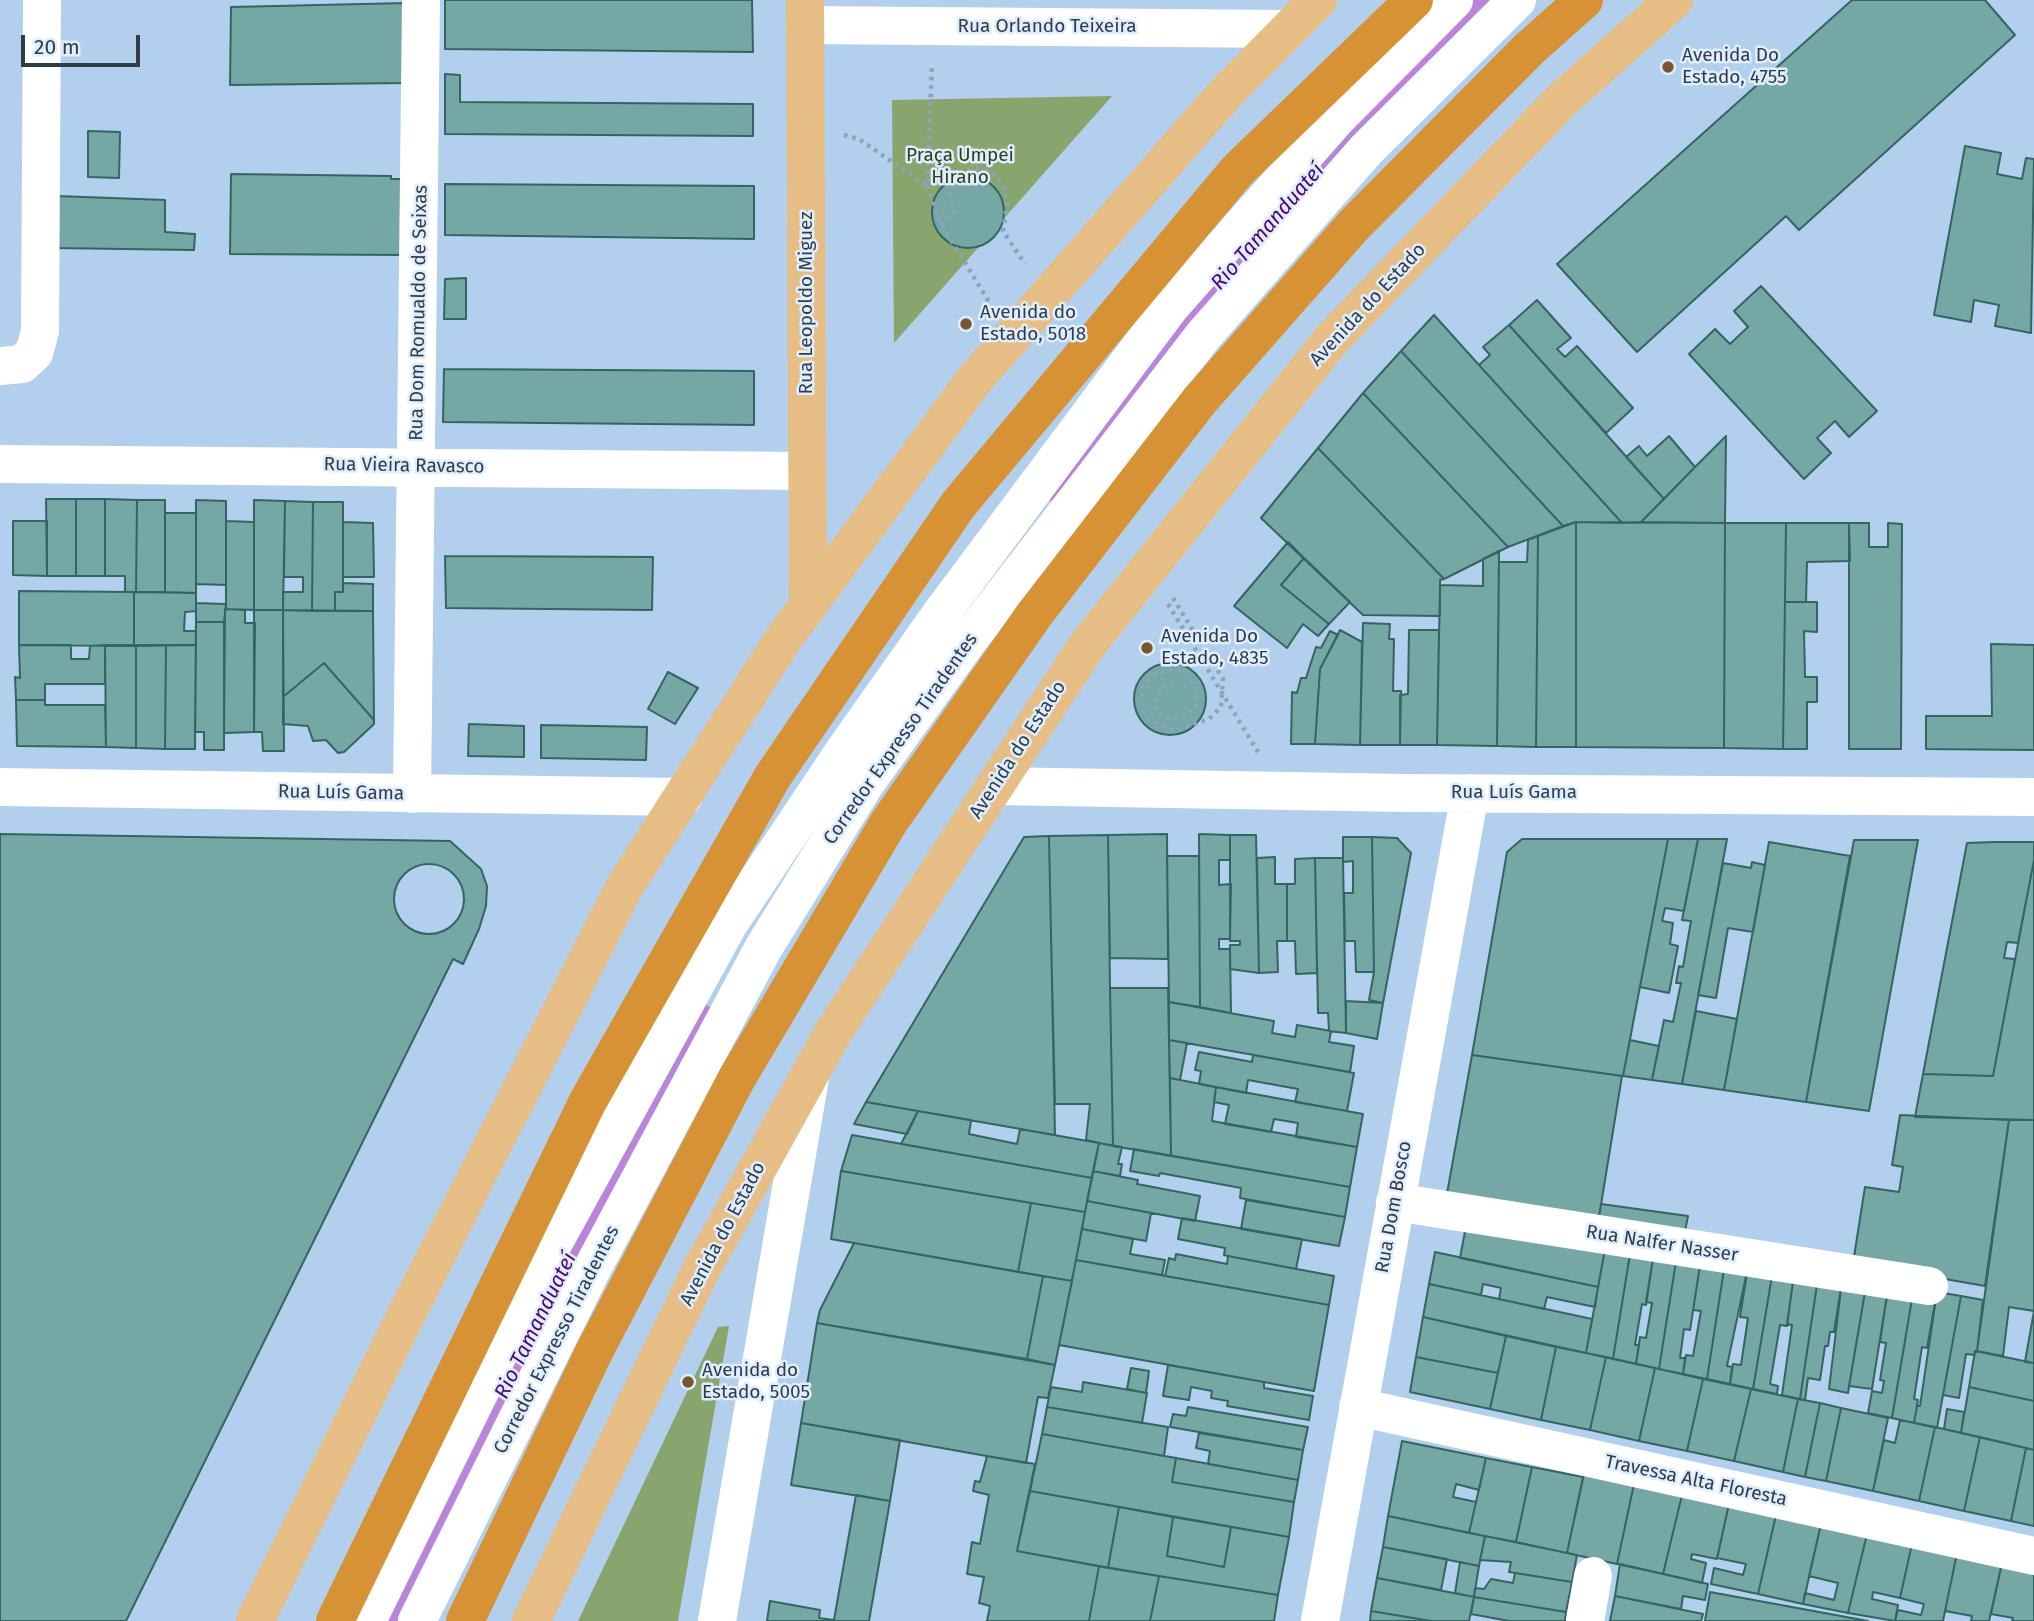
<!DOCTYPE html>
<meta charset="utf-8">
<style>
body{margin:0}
#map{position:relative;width:2034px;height:1621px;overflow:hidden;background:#b2cfee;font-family:"Fira Sans",sans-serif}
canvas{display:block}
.scale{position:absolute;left:21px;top:35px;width:119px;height:32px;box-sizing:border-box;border:4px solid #313c49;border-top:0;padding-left:9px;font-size:21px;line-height:24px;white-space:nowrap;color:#313c49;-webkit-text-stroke:5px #dfeefe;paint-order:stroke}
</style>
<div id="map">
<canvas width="2034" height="1621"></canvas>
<div class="scale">20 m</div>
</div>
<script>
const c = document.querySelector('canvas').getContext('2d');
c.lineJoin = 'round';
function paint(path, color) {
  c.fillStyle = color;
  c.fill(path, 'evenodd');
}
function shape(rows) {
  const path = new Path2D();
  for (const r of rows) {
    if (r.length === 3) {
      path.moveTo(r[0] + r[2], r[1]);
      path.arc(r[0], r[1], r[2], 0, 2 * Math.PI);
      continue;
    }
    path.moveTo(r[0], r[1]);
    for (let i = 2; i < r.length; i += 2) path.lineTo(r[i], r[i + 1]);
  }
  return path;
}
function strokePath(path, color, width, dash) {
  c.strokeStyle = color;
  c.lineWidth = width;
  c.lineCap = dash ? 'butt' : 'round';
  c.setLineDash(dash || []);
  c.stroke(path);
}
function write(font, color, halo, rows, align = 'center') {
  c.font = font + ' "Fira Sans",sans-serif';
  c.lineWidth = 5;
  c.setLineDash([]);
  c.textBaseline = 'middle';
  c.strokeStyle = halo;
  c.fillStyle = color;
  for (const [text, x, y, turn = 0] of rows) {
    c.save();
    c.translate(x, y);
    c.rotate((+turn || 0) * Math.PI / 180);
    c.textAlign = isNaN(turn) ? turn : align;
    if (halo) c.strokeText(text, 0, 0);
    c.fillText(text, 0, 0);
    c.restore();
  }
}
const green = shape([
 [1112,96,894,343,892,100],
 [729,1326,678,1621,578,1621,718,1327]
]);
const river = shape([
 [1071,471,1187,321,1353,130,1485,0],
 [392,1621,571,1254,689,1036]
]);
const building = shape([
 [445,0,752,0,753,52,445,49,445,0],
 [1852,0,1985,0,2015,35,1799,230,1786,216,1637,352,1557,264,1852,0],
 [407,3,406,83,230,85,231,7,407,3],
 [445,74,460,75,460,102,753,104,753,136,445,134,445,74],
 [88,131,120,132,119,178,88,177,88,131],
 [1965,146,2001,153,1997,174,2022,179,2026,158,2034,159,2031,333,1995,326,1999,305,1974,300,1971,322,1934,315,1965,146],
 [231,174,391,176,391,179,404,179,403,255,230,254,231,174],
 [968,212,36],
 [445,184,754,186,754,239,445,235,445,184],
 [57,196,165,200,165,232,195,234,194,250,53,248,57,196],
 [466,278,466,319,444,319,445,279,466,278],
 [1761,286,1877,411,1849,437,1835,421,1817,438,1831,453,1804,479,1689,354,1715,329,1730,344,1748,327,1734,311,1761,286],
 [1537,300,1571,338,1557,349,1565,357,1577,346,1633,408,1606,433,1509,325,1537,300],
 [1434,315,1479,365,1622,523,1576,522,1563,526,1401,351,1434,315],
 [1509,325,1664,499,1641,522,1622,523,1479,365,1490,355,1483,347,1509,325],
 [1401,351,1563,526,1508,547,1363,393,1401,351],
 [444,369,754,371,754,425,443,422,444,369],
 [1363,393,1508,547,1444,579,1318,448,1363,393],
 [1669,436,1695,467,1664,499,1626,457,1639,446,1647,456,1669,436],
 [1726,436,1725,523,1641,522,1695,467,1726,436],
 [1318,448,1444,579,1440,580,1440,616,1363,615,1261,518,1318,448],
 [46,499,76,499,76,576,47,576,46,499],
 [76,499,105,499,105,576,76,576,76,499],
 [105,499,137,500,136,592,125,592,125,576,105,576,105,499],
 [137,500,165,500,165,592,136,592,137,500],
 [196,500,226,501,226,585,196,584,196,500],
 [254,500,285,501,283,610,254,610,254,500],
 [285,501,313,502,312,611,283,610,283,592,303,592,303,577,284,577,285,501],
 [313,502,343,502,343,592,335,592,335,611,312,611,313,502],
 [165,513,196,513,196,593,165,592,165,513],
 [13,521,47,521,47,576,13,575,13,521],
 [226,521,254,522,254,610,226,609,226,521],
 [343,522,373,523,374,577,343,577,343,522],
 [1576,522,1725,523,1724,748,1576,747,1576,522],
 [1576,522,1576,747,1536,747,1538,536,1576,522],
 [1725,523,1786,523,1783,749,1724,748,1725,523],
 [1786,523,1849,523,1850,561,1807,562,1806,602,1785,602,1786,523],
 [1849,523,1869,523,1869,547,1888,547,1888,523,1902,524,1901,749,1849,749,1849,523],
 [1538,536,1536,747,1497,746,1499,562,1527,562,1528,540,1538,536],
 [1288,542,1304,558,1281,585,1329,624,1318,636,1303,624,1287,648,1234,606,1288,542],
 [1499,551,1497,746,1437,745,1440,585,1483,586,1483,559,1499,551],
 [445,556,653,557,652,610,446,608,445,556],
 [1304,558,1350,602,1329,624,1281,585,1304,558],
 [343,583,373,584,373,611,335,611,335,592,343,592,343,583],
 [19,591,134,592,134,646,19,645,19,591],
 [134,592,196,593,196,611,185,612,184,631,196,631,196,645,134,646,134,592],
 [1785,602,1817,602,1817,632,1804,631,1805,677,1817,677,1817,702,1807,702,1807,749,1783,749,1785,602],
 [196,603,226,604,224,622,196,622,196,603],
 [225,609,245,610,245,623,255,623,254,732,224,733,225,609],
 [254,610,283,610,284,751,263,751,262,732,254,732,254,610],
 [283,610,373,611,374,720,324,663,283,697,283,610],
 [196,622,224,622,224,750,204,750,204,732,195,732,196,622],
 [1363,623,1390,624,1389,639,1394,639,1393,691,1401,691,1400,745,1360,745,1363,623],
 [1340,630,1362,642,1360,745,1315,744,1320,669,1340,630],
 [1409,630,1439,630,1437,745,1400,745,1400,695,1408,694,1409,630],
 [1330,631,1338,635,1320,669,1315,744,1291,744,1292,692,1297,693,1301,678,1306,678,1316,647,1321,648,1330,631],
 [1991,644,2034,645,2034,750,1926,749,1926,716,1992,716,1991,644],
 [19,645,71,645,71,659,89,659,90,646,105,645,105,684,45,684,45,700,16,700,15,677,20,678,19,645],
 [105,645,136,645,136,748,106,747,105,645],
 [136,645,166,645,165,749,136,748,136,645],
 [166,645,196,645,195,749,165,749,166,645],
 [1170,699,36],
 [324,663,374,720,374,724,344,752,338,753,326,740,313,741,308,726,283,724,283,697,324,663],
 [668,672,698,688,675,724,648,709,668,672],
 [16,700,45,700,45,705,105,705,106,747,17,746,16,700],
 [469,724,524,726,524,757,468,756,469,724],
 [541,725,647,727,646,760,541,758,541,725],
 [0,834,450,841,481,869,487,886,486,906,479,929,463,964,453,959,126,1621,0,1621,0,834],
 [1167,834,1168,959,1110,958,1108,835,1167,834],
 [1199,834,1230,835,1230,860,1219,860,1219,885,1231,884,1230,939,1219,939,1219,949,1230,949,1231,1013,1200,1007,1199,834],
 [1108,835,1110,988,1113,1146,1086,1140,1090,1104,1055,1104,1051,936,1049,836,1108,835],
 [1230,835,1256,835,1259,973,1230,969,1230,945,1240,945,1240,941,1230,941,1230,835],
 [1049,836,1055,1135,866,1102,1024,837,1049,836],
 [1343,837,1372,837,1374,972,1356,972,1355,941,1345,941,1344,893,1353,893,1353,861,1343,862,1343,837],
 [1372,837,1397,838,1411,853,1383,1003,1369,1000,1374,972,1372,837],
 [1522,839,1668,839,1623,1076,1472,1055,1507,852,1522,839],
 [1668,839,1698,839,1684,911,1665,908,1662,921,1673,923,1670,944,1678,946,1669,993,1640,987,1668,839],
 [1698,839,1727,839,1682,1084,1652,1080,1664,1020,1673,1022,1681,983,1676,983,1679,966,1683,967,1691,921,1682,920,1698,839],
 [1854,840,1918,840,1869,1111,1806,1102,1854,840],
 [1769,842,1850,856,1806,1102,1724,1090,1769,842],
 [1995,842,2034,842,2034,860,2018,943,2007,942,2004,958,2015,959,1993,1076,1923,1074,1967,843,1995,842],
 [1167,856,1199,856,1200,1007,1169,1002,1167,856],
 [1275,857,1275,884,1287,884,1287,941,1277,941,1278,972,1259,973,1257,858,1275,857],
 [1315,858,1343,858,1346,1033,1329,1031,1328,1013,1318,1013,1315,858],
 [1315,858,1317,973,1296,974,1295,941,1287,941,1287,884,1295,884,1295,859,1315,858],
 [2034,860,2034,1120,1915,1117,1923,1074,1993,1076,2034,860],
 [1752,862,1765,865,1753,932,1728,928,1716,998,1698,995,1723,863,1751,868,1752,862],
 [429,899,35],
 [1110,988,1168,988,1171,1156,1113,1146,1110,988],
 [1346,1001,1383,1003,1377,1039,1346,1033,1346,1001],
 [1169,1002,1274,1021,1272,1033,1295,1037,1297,1025,1331,1031,1329,1042,1354,1046,1350,1072,1169,1040,1169,1002],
 [1696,1011,1737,1019,1724,1090,1682,1084,1696,1011],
 [1169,1040,1187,1043,1180,1080,1170,1078,1169,1040],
 [1630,1040,1659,1046,1652,1080,1623,1076,1630,1040],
 [1199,1052,1252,1062,1253,1055,1354,1073,1347,1111,1295,1102,1298,1089,1248,1080,1246,1093,1199,1084,1201,1071,1195,1070,1199,1052],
 [1472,1055,1622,1076,1598,1223,1446,1199,1472,1055],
 [1170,1078,1216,1087,1212,1121,1357,1147,1350,1187,1171,1156,1170,1078],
 [1216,1087,1363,1114,1357,1147,1296,1137,1298,1123,1274,1119,1271,1132,1225,1124,1229,1105,1214,1102,1216,1087],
 [866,1102,918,1111,907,1134,854,1124,866,1102],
 [918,1111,971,1120,969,1134,1017,1144,1020,1129,1099,1143,1092,1178,901,1144,918,1111],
 [1900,1115,2009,1120,1985,1286,1853,1263,1865,1187,1899,1192,1903,1167,1892,1165,1900,1115],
 [2009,1120,2034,1120,2034,1363,2025,1362,2034,1311,2009,1307,2003,1356,1977,1351,2009,1120],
 [852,1135,1092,1178,1085,1212,841,1171,852,1135],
 [1099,1143,1122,1147,1118,1164,1122,1164,1120,1176,1093,1171,1099,1143],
 [1134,1149,1350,1187,1345,1217,1240,1198,1241,1188,1160,1173,1159,1176,1130,1171,1134,1149],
 [841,1171,1031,1203,1018,1272,831,1239,841,1171],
 [1093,1171,1138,1180,1137,1184,1200,1196,1195,1221,1087,1201,1093,1171],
 [1246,1200,1345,1217,1339,1246,1241,1229,1246,1200],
 [1087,1201,1151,1213,1146,1241,1082,1229,1087,1201],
 [1031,1203,1085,1212,1072,1281,1018,1272,1031,1203],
 [1601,1204,1688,1216,1684,1236,1598,1223,1601,1204],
 [1182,1218,1302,1239,1296,1269,1228,1256,1224,1255,1225,1248,1178,1239,1182,1218],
 [1467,1221,1606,1244,1598,1287,1460,1258,1467,1221],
 [1082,1229,1133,1239,1130,1254,1165,1260,1162,1275,1076,1260,1082,1229],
 [854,1243,1043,1276,1027,1359,817,1323,820,1310,854,1243],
 [1606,1244,1631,1248,1613,1359,1586,1353,1606,1244],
 [1631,1248,1654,1252,1646,1305,1642,1304,1635,1345,1639,1345,1636,1364,1613,1359,1631,1248],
 [1435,1252,1598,1287,1595,1307,1547,1297,1544,1309,1499,1299,1501,1288,1483,1284,1481,1295,1429,1284,1435,1252],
 [1654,1252,1677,1255,1659,1369,1636,1364,1640,1337,1646,1338,1652,1303,1646,1302,1654,1252],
 [1176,1254,1227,1264,1228,1256,1334,1276,1329,1305,1165,1276,1169,1258,1175,1260,1176,1254],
 [1677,1255,1701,1259,1690,1330,1684,1329,1680,1358,1685,1358,1683,1374,1659,1369,1677,1255],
 [1701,1259,1725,1263,1707,1379,1683,1374,1686,1355,1693,1356,1701,1311,1693,1310,1701,1259],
 [1076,1260,1329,1305,1314,1391,1059,1345,1076,1260],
 [1725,1263,1748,1267,1727,1366,1732,1367,1730,1384,1707,1379,1725,1263],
 [1748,1267,1773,1270,1753,1389,1730,1384,1733,1364,1741,1365,1748,1318,1740,1317,1748,1267],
 [1773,1270,1794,1274,1787,1326,1780,1325,1770,1384,1778,1386,1777,1394,1753,1389,1773,1270],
 [1794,1274,1818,1278,1800,1399,1782,1395,1792,1325,1787,1324,1794,1274],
 [1043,1276,1072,1281,1055,1365,1027,1359,1043,1276],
 [1818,1278,1842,1281,1834,1332,1830,1332,1828,1346,1825,1346,1820,1380,1808,1378,1805,1400,1800,1399,1818,1278],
 [1842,1281,1866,1286,1848,1393,1829,1389,1842,1281],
 [1429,1284,1592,1319,1586,1353,1423,1317,1429,1284],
 [1866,1286,1888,1289,1872,1389,1849,1386,1866,1286],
 [1888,1289,1913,1293,1892,1418,1868,1413,1872,1391,1882,1393,1884,1381,1880,1380,1886,1343,1880,1342,1888,1289],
 [1937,1292,1961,1296,1937,1428,1914,1423,1917,1406,1920,1406,1937,1292],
 [1913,1293,1936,1297,1927,1348,1922,1347,1914,1399,1918,1400,1914,1423,1892,1418,1913,1293],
 [1961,1296,1983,1300,1977,1351,1974,1355,1966,1354,1959,1398,1943,1395,1961,1296],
 [1423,1317,1506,1336,1498,1373,1416,1357,1423,1317],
 [817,1323,1055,1365,1048,1398,1038,1397,1026,1463,801,1423,817,1323],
 [1506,1336,1556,1347,1541,1420,1490,1409,1506,1336],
 [1556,1347,1606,1357,1590,1430,1541,1420,1556,1347],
 [1975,1351,2034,1363,2034,1401,1969,1387,1975,1351],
 [1416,1357,1498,1373,1490,1409,1410,1392,1416,1357],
 [1606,1357,1655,1368,1639,1441,1590,1430,1606,1357],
 [1168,1365,1264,1382,1264,1388,1313,1396,1309,1420,1227,1406,1228,1401,1211,1398,1212,1391,1191,1387,1189,1400,1163,1396,1168,1365],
 [1131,1368,1149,1371,1146,1393,1127,1389,1131,1368],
 [1655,1368,1703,1379,1687,1451,1639,1441,1655,1368],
 [1703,1379,1751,1389,1734,1461,1687,1451,1703,1379],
 [1083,1382,1147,1393,1142,1423,1047,1407,1051,1387,1082,1392,1083,1382],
 [1969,1387,2034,1401,2034,1450,1961,1433,1969,1387],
 [1751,1389,1798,1399,1783,1472,1734,1461,1751,1389],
 [1798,1399,1820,1403,1805,1477,1783,1472,1798,1399],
 [1820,1403,1841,1408,1826,1481,1805,1477,1820,1403],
 [1047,1407,1168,1427,1164,1456,1042,1434,1047,1407],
 [1188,1407,1308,1427,1303,1450,1170,1427,1173,1414,1186,1416,1188,1407],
 [1841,1408,1888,1418,1873,1491,1826,1481,1841,1408],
 [1947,1409,1964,1412,1961,1433,1944,1429,1947,1409],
 [1900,1420,1935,1427,1919,1501,1873,1491,1884,1440,1895,1443,1900,1420],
 [801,1423,900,1440,890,1501,791,1485,801,1423],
 [1935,1427,1980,1437,1964,1511,1919,1501,1935,1427],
 [1199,1433,1303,1450,1298,1480,1208,1464,1210,1451,1196,1448,1199,1433],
 [1042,1434,1176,1458,1172,1482,1294,1502,1289,1537,1030,1491,1042,1434],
 [1980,1437,2026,1448,2011,1521,1964,1511,1980,1437],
 [1402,1441,1486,1458,1479,1490,1456,1484,1453,1497,1476,1502,1469,1533,1388,1516,1402,1441],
 [2026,1448,2034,1450,2034,1526,2011,1521,2026,1448],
 [987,1456,1035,1464,1017,1551,1099,1566,1089,1621,987,1621,990,1606,979,1603,984,1577,967,1574,972,1542,980,1544,989,1495,973,1491,975,1481,980,1482,987,1456],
 [1176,1458,1298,1480,1294,1502,1172,1482,1176,1458],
 [1486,1458,1532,1467,1516,1542,1469,1533,1486,1458],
 [1532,1467,1583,1477,1567,1553,1516,1542,1532,1467],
 [1584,1474,1634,1484,1617,1564,1567,1553,1584,1474],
 [1634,1484,1682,1495,1663,1574,1617,1564,1634,1484],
 [1030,1491,1119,1507,1108,1568,1017,1551,1030,1491],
 [856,1495,890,1501,869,1621,767,1621,770,1601,820,1610,819,1618,834,1620,856,1495],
 [1682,1495,1729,1504,1717,1559,1692,1554,1691,1559,1706,1563,1702,1583,1663,1574,1682,1495],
 [1729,1504,1776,1515,1758,1594,1711,1584,1714,1568,1743,1575,1746,1564,1717,1558,1729,1504],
 [1119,1507,1173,1517,1167,1556,1224,1567,1231,1527,1289,1537,1278,1595,1108,1568,1119,1507],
 [1776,1515,1821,1524,1803,1604,1758,1594,1776,1515],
 [1388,1516,1485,1536,1479,1566,1383,1547,1388,1516],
 [1173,1517,1231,1527,1224,1567,1167,1556,1173,1517],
 [1821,1524,1867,1534,1848,1613,1803,1604,1805,1593,1834,1600,1838,1583,1809,1576,1821,1524],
 [1867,1534,1912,1544,1900,1598,1873,1592,1872,1599,1898,1605,1895,1621,1848,1613,1867,1534],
 [1485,1536,1577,1555,1572,1582,1509,1572,1511,1562,1480,1560,1485,1536],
 [1912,1544,1957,1553,1943,1621,1895,1621,1898,1610,1921,1615,1924,1604,1900,1598,1912,1544],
 [1383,1547,1447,1559,1441,1590,1377,1578,1383,1547],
 [1957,1553,2002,1563,1989,1621,1971,1621,1972,1616,1945,1611,1957,1553],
 [1460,1562,1479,1566,1474,1597,1455,1593,1460,1562],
 [2002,1563,2034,1570,2034,1621,2012,1621,2013,1618,1991,1614,2002,1563],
 [1620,1564,1708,1584,1705,1600,1683,1596,1681,1609,1615,1596,1620,1564],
 [1099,1566,1159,1576,1150,1621,1089,1621,1099,1566],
 [1515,1573,1572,1582,1566,1612,1474,1597,1475,1588,1484,1589,1491,1579,1513,1583,1515,1573],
 [1159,1576,1278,1595,1274,1621,1150,1621,1159,1576],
 [1377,1578,1474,1597,1469,1621,1431,1621,1371,1611,1377,1578],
 [1710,1592,1868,1621,1705,1621,1710,1592],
 [1615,1596,1703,1614,1701,1621,1610,1621,1615,1596],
 [1474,1597,1566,1612,1565,1621,1509,1621,1471,1614,1474,1597],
 [1371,1611,1431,1621,1370,1621,1371,1611]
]);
const path = shape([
 [844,135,859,139,927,186,932,65],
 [927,186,941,224,991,305],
 [941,224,954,213,950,193,958,175,977,168,993,173,1004,188,1007,206,1003,231,1025,264],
 [1173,598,1223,679,1221,707,1209,719,1174,731,1149,720,1142,706,1142,688,1153,675,1173,669,1185,673,1195,686,1196,707,1182,718,1162,718,1154,704,1161,690,1176,681],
 [1168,604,1258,752]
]);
const minor = shape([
 [805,25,1289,29],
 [0,366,22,364,34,353,40,331,42,0],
 [0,464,807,471],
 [995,786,1406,793,2034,797],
 [0,787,683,797],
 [412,794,421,0],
 [1395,1202,1929,1286],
 [1358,1407,2034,1556],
 [367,1621,548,1253,728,925,842,754,943,611,1170,307,1339,116,1454,0],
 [417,1621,593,1267,764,947,865,784,967,642,1203,336,1366,150,1517,0],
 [717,1621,810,1078],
 [1320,1621,1470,793],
 [1585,1621,1593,1576]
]);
const major = shape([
 [805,0,808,606],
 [255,1621,404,1319,625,886,784,638,975,379,1225,94,1318,0],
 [531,1621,701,1270,834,1031,1088,644,1332,339,1561,101,1674,0]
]);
const highway = shape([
 [335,1621,588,1101,773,776,958,505,1237,171,1414,0],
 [465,1621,594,1352,737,1078,889,822,1034,615,1200,400,1354,225,1529,49,1584,0]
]);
const markers = [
 [1668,67,7,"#78572e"],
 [966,324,7,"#78572e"],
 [1147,648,7,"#78572e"],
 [688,1382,7,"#78572e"]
];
const streetNames = [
 ["Rua Orlando Teixeira",1047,27],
 ["Rua Leopoldo Miguez",807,303,-90],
 ["Avenida do Estado",1368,305,-47],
 ["Rua Dom Romualdo de Seixas",419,313,-89],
 ["Rua Vieira Ravasco",404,466,1],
 ["Corredor Expresso Tiradentes",901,739,-55],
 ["Avenida do Estado",1018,750,-57],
 ["Rua Luís Gama",341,793,1],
 ["Rua Luís Gama",1514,793],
 ["Rua Dom Bosco",1394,1207,-80],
 ["Avenida do Estado",723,1234,-62],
 ["Rua Nalfer Nasser",1662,1244,9],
 ["Corredor Expresso Tiradentes",557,1340,-63],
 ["Travessa Alta Floresta",1696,1481,12]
];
const poiNames = [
 ["Avenida Do",1682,56],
 ["Estado, 4755",1682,78],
 ["Avenida do",980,313],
 ["Estado, 5018",980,335],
 ["Avenida Do",1161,637],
 ["Estado, 4835",1161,659],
 ["Avenida do",702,1371],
 ["Estado, 5005",702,1393]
];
const parkNames = [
 ["Praça Umpei",960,156],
 ["Hirano",960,178]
];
const waterNames = [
 ["Rio Tamanduateí",1268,227,-49],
 ["Rio Tamanduateí",536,1326,-64]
];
paint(green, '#89a56e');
strokePath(river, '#b885db', 72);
paint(building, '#75a7a4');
strokePath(building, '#346562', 2);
strokePath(path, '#8ba3bc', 4.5, [3.5, 5]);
strokePath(minor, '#fff', 38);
strokePath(major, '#e6be85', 38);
strokePath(highway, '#d69234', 38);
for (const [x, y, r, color] of markers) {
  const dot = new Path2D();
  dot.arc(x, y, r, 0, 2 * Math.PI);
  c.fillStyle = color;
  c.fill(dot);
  strokePath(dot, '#dfeefe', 2.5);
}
write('19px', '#313c49', '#dfeefe', streetNames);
write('19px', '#313c49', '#dfeefe', poiNames, 'left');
write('19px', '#2d4019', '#dfeefe', parkNames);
write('italic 21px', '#500572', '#dfeefe', waterNames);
</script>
